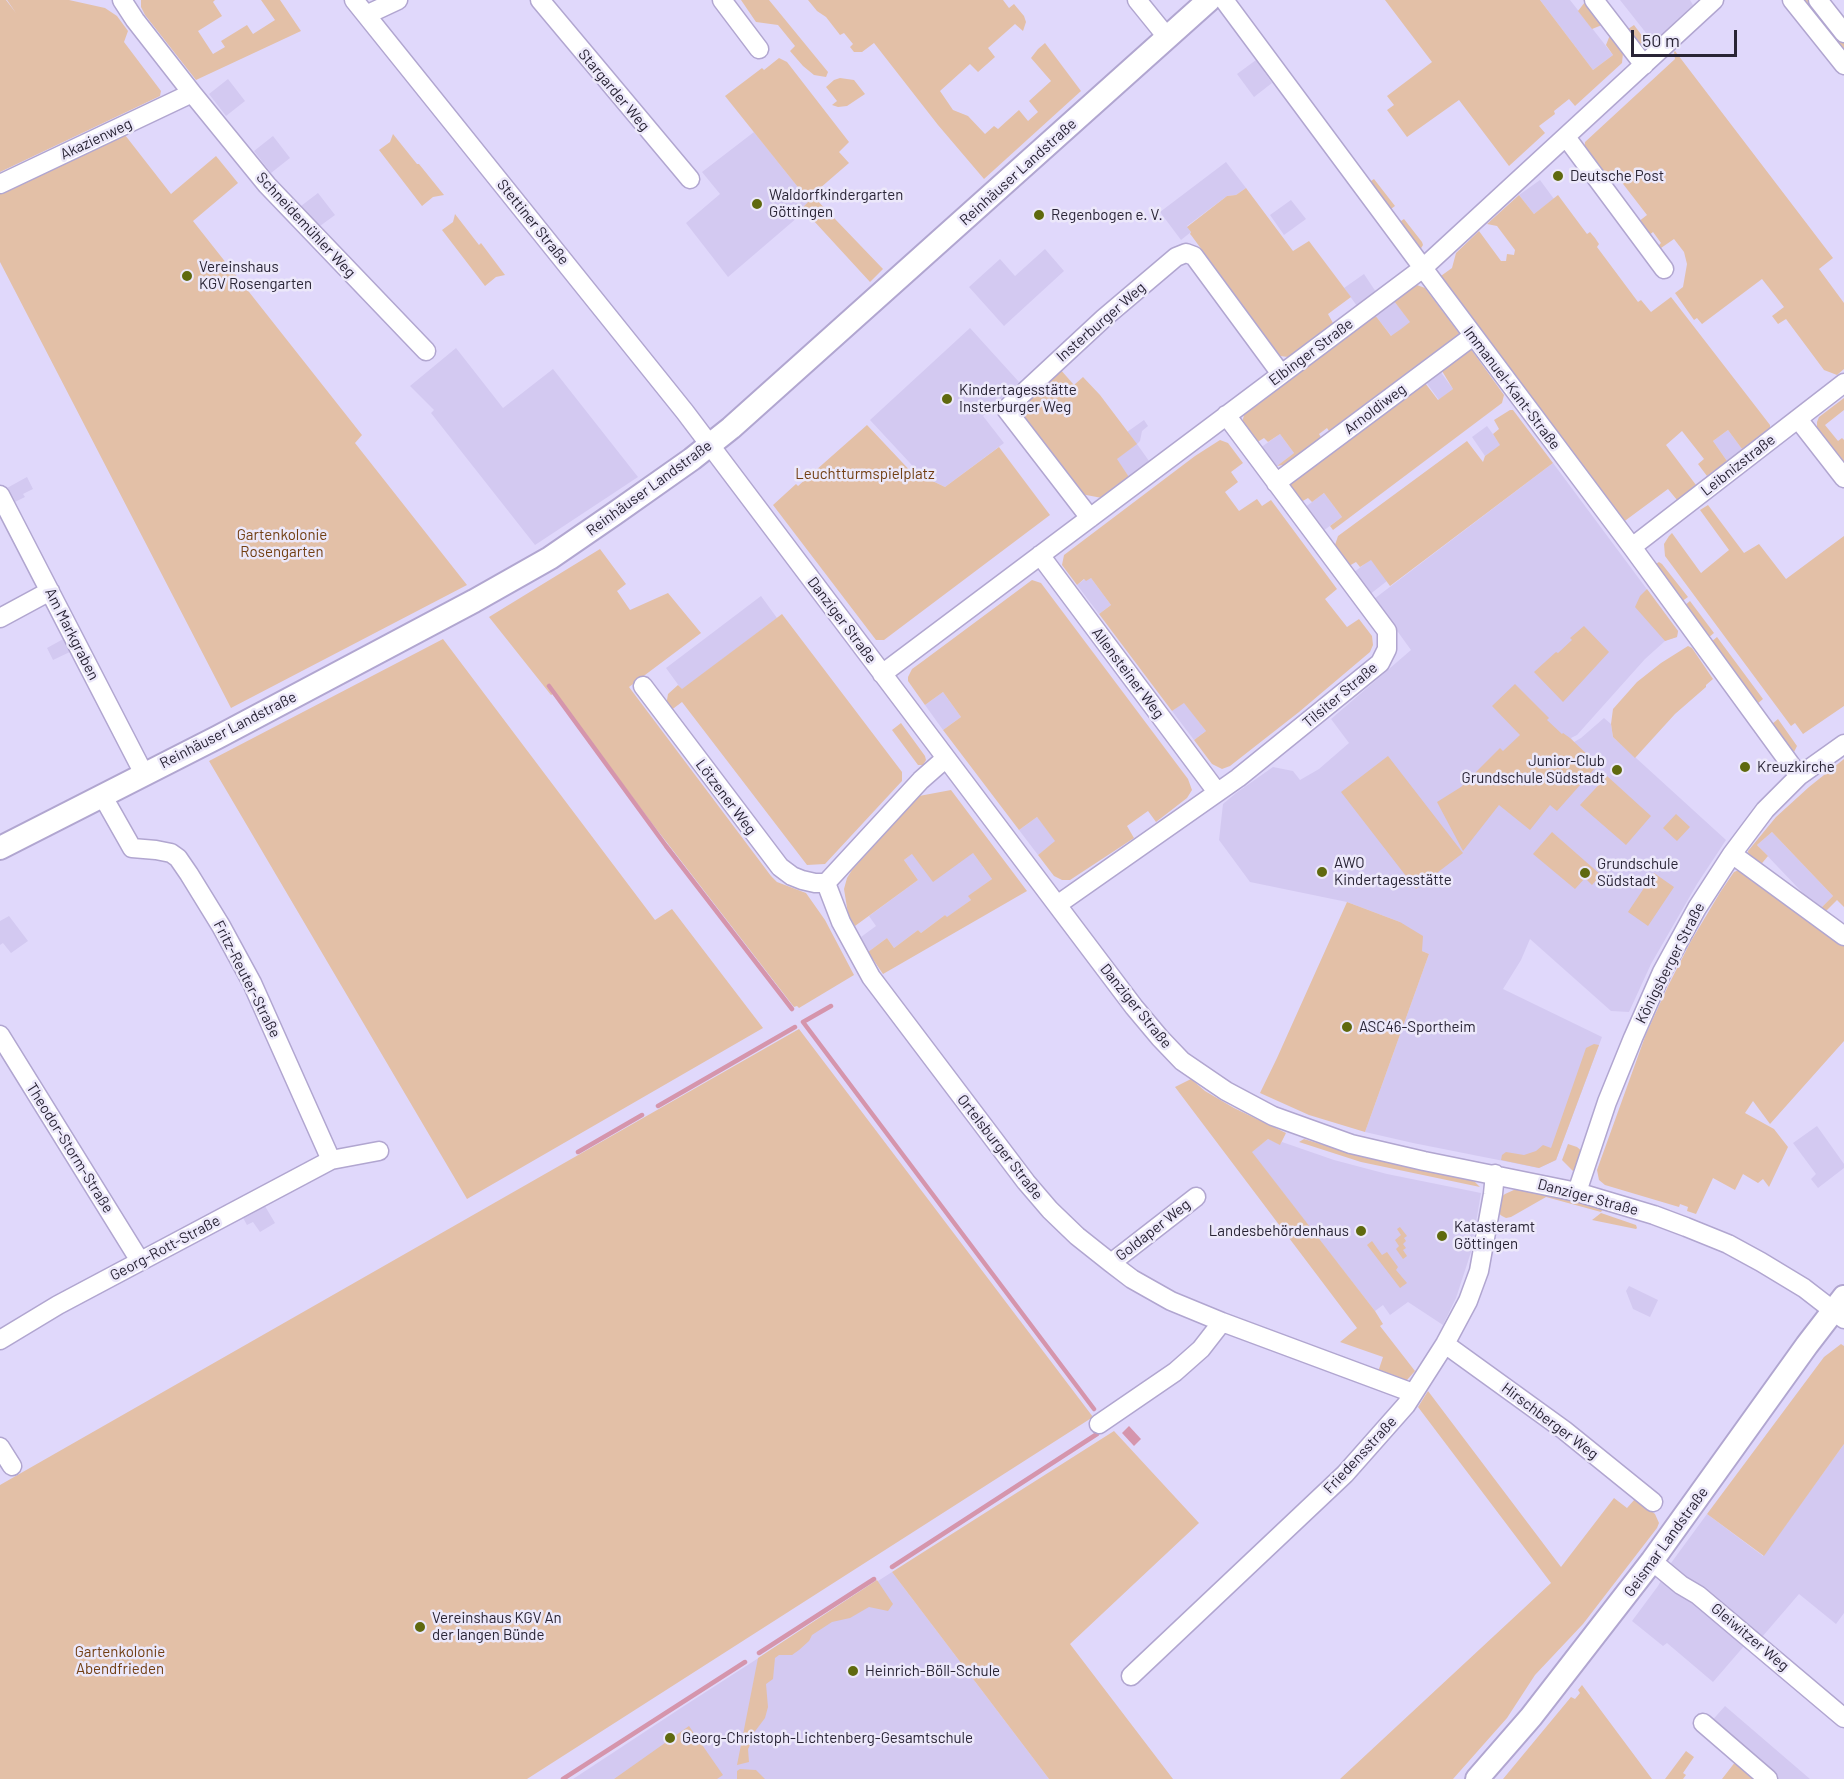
<!DOCTYPE html>
<meta charset="utf-8">
<style>
body{margin:0}
#map{position:relative;width:1844px;height:1779px;overflow:hidden;background:#e0d8fb;font-family:Barlow,sans-serif}
canvas{display:block}
.scale{position:absolute;left:1631px;top:30px;width:106px;height:27px;box-sizing:border-box;border:3px solid #292435;border-top:0;padding-left:8px;font-size:18px;line-height:21px;white-space:nowrap;color:#292435;-webkit-text-stroke:4px #ece8fa;paint-order:stroke}
</style>
<div id="map">
<canvas width="1844" height="1779"></canvas>
<div class="scale">50 m</div>
</div>
<script>
const c = document.querySelector('canvas').getContext('2d');
c.lineJoin = 'round';
function paint(path, color) {
  c.fillStyle = color;
  c.fill(path, 'evenodd');
}
function shape(rows) {
  const path = new Path2D();
  for (const r of rows) {
    path.moveTo(r[0], r[1]);
    for (let i = 2; i < r.length; i += 2) path.lineTo(r[i], r[i + 1]);
  }
  return path;
}
function strokePath(path, color, width, dash) {
  c.strokeStyle = color;
  c.lineWidth = width;
  c.lineCap = dash ? 'butt' : 'round';
  c.setLineDash(dash || []);
  c.stroke(path);
}
function write(font, color, halo, rows, align = 'center') {
  c.font = font + ' Barlow,sans-serif';
  c.lineWidth = 5;
  c.setLineDash([]);
  c.textBaseline = 'middle';
  c.strokeStyle = halo;
  c.fillStyle = color;
  for (const [text, x, y, turn = 0] of rows) {
    c.save();
    c.translate(x, y);
    c.rotate((+turn || 0) * Math.PI / 180);
    c.textAlign = isNaN(turn) ? turn : align;
    if (halo) c.strokeText(text, 0, 0);
    c.fillText(text, 0, 0);
    c.restore();
  }
}
const built = shape([
 [1540,0,1570,0,1613,55,1593,70],
 [1620,0,1690,0,1693,5,1658,38,1650,38],
 [1256,60,1272,83,1254,97,1237,74],
 [228,79,245,101,226,116,209,94],
 [754,132,809,201,803,207,805,211,728,277,686,223,720,194,702,172],
 [273,136,290,158,271,173,254,151],
 [1226,162,1246,188,1236,195,1227,196,1187,226,1191,232,1181,240,1160,212],
 [1540,180,1554,199,1534,214,1519,195],
 [318,193,335,215,320,226,301,206],
 [1291,200,1306,219,1284,235,1270,215],
 [1045,249,1064,271,1004,326,969,287,1000,259,1015,276],
 [1364,274,1376,292,1357,306,1344,288],
 [1394,301,1411,322,1392,337,1375,315],
 [970,328,1019,382,983,416,1004,443,945,487,922,476,870,420],
 [456,348,503,408,553,369,638,477,535,545,431,413,434,410,410,386],
 [1437,367,1453,389,1439,400,1423,378],
 [1144,420,1148,426,1142,431,1140,441,1137,444,1149,461,1129,477,1116,459,1136,444,1127,432],
 [1487,426,1501,445,1485,456,1472,437],
 [1728,430,1742,449,1727,461,1713,441],
 [1280,434,1294,453,1277,466,1271,462,1260,448],
 [1553,463,1678,631,1677,637,1665,641,1645,659,1577,735,1571,738,1574,742,1581,738,1604,718,1611,724,1613,737,1726,840,1697,884,1651,964,1629,1012,1611,1011,1530,939,1521,960,1503,989,1602,1037,1556,1160,1539,1168,1413,1143,1365,1132,1429,954,1422,951,1400,922,1347,902,1250,882,1219,840,1223,804,1236,793,1273,767,1293,771,1300,780,1319,769,1349,743,1331,719,1411,650,1374,599],
 [27,477,33,489,23,494,25,497,15,502,7,488],
 [1324,493,1342,517,1323,531,1304,508],
 [1371,559,1387,581,1369,595,1353,573],
 [1091,578,1111,605,1099,614,1077,585,1085,579],
 [761,596,777,618,682,690,666,668],
 [67,637,74,650,53,660,47,648],
 [943,692,961,717,943,730,925,705],
 [1184,702,1206,731,1194,740,1172,711],
 [1037,817,1056,841,1038,855,1019,830],
 [1772,832,1833,896,1819,910,1757,845],
 [973,853,992,879,969,896,971,900,947,918,945,915,921,933,918,930,894,948,887,938,868,952,861,937,876,926,869,916,918,880,904,860,912,854],
 [9,916,28,941,11,953,3,943,0,945,0,921],
 [1817,1126,1844,1164,1844,1168,1818,1188,1811,1179,1816,1174,1793,1143],
 [1268,1139,1280,1144,1282,1142,1334,1160,1387,1174,1481,1193,1471,1252,1456,1298,1443,1325,1408,1302,1390,1315,1383,1305,1375,1311,1251,1152],
 [262,1201,275,1223,260,1232,253,1222,247,1225,241,1214],
 [1629,1286,1658,1300,1650,1317,1633,1309,1626,1291],
 [1844,1444,1844,1613,1836,1624,1799,1594,1762,1637,1745,1645,1713,1682,1667,1643,1663,1646,1632,1621,1658,1586,1671,1563,1707,1514,1763,1556],
 [892,1572,1049,1779,573,1779,684,1706],
 [1725,1706,1810,1779,1774,1779,1709,1724]
]);
const green = shape([
 [0,0,6,0,16,13,7,0,69,0,105,8,117,16,128,31,124,42,161,91,160,96,0,172],
 [141,0,215,0,213,2,222,16,198,31,213,54,225,47,221,41,247,25,253,34,275,20,261,0,280,0,301,31,196,80,145,15,141,7],
 [741,0,769,0,828,72,826,77,814,75,803,66,790,51,795,46,778,25,756,22],
 [808,0,1003,0,1009,8,1014,4,1024,16,1026,22,1023,31,1015,24,988,48,995,57,978,72,970,64,940,91,953,110,968,116,985,134,994,126,998,129,1019,110,1028,121,1038,112,1029,101,1051,81,1031,58,1038,49,1045,43,1081,91,984,179,938,125,874,43,862,52,854,52,850,47,853,44,844,33,840,35,826,17,817,11],
 [1385,0,1540,0,1593,70,1613,55,1606,45,1610,35,1623,53,1622,63,1575,106,1569,99,1554,111,1555,114,1539,126,1545,133,1509,166,1459,100,1407,137,1387,110,1394,105,1387,96,1432,62],
 [1797,0,1811,0,1844,41,1844,59],
 [1585,2,1602,25,1592,29,1578,11],
 [1634,25,1646,41,1641,44,1636,42,1625,31],
 [1675,51,1833,258,1819,269,1844,303,1844,369,1837,375,1824,370,1786,319,1778,324,1772,316,1784,307,1762,279,1702,324,1697,318,1694,320,1675,293,1683,287,1687,264,1684,252,1674,239,1661,248,1658,246,1661,243,1653,232,1648,236,1638,222,1647,215,1620,180,1617,182,1611,175,1604,180,1584,153,1585,142,1675,59,1674,52],
 [779,58,787,62,849,142,839,152,849,163,812,195,883,269,870,282,802,208,809,201,725,96,762,68,764,70],
 [840,78,854,80,865,94,847,106,838,107,832,105,837,101,826,87,834,80],
 [393,134,417,164,419,164,444,195,433,197,422,206,379,150,390,142],
 [125,135,171,194,216,156,238,183,193,221,362,435,355,443,467,585,231,708,0,262,0,193],
 [1374,179,1395,206,1388,211,1368,183],
 [1246,188,1293,251,1309,241,1351,297,1328,314,1333,323,1331,325,1288,357,1280,356,1191,235,1190,234,1191,232,1187,227,1227,196,1236,195],
 [1519,195,1534,214,1558,195,1587,234,1590,232,1595,238,1599,244,1597,247,1638,302,1641,300,1651,312,1671,297,1770,425,1770,428,1742,449,1728,430,1713,441,1727,461,1707,476,1698,464,1704,459,1682,431,1666,445,1696,485,1677,500,1668,489,1622,523,1438,278,1452,268,1456,253,1479,231,1501,261,1506,261,1507,254,1514,255,1515,250,1497,226,1487,224],
 [455,214,479,245,481,243,505,275,496,277,485,286,442,230,453,222],
 [1404,219,1422,242,1423,245,1420,250,1398,223],
 [1417,285,1425,288,1462,337,1331,434,1327,428,1319,434,1322,439,1295,463,1277,466,1294,453,1280,434,1268,442,1264,438,1256,443,1242,423,1244,415,1375,315,1391,336,1401,329,1410,322,1394,301],
 [1468,345,1504,395,1502,403,1333,530,1330,526,1342,517,1324,493,1312,502,1308,498,1301,502,1291,488,1290,483,1422,379,1438,400,1453,389,1439,366],
 [1060,369,1074,385,1083,377,1100,395,1137,444,1117,459,1129,477,1102,498,1081,494,1022,414,1022,406],
 [1844,398,1844,410,1825,425,1838,441,1842,438,1844,440,1844,463,1817,427,1817,422,1819,417],
 [1510,410,1513,410,1553,463,1390,586,1371,560,1360,567,1356,562,1349,566,1336,548,1335,545,1338,536,1467,441,1483,462,1485,456,1500,445,1493,434,1499,429,1494,420],
 [867,425,917,478,922,476,945,487,999,447,1050,515,884,640,876,640,773,505,796,484,798,486],
 [1220,440,1228,443,1243,463,1231,472,1238,482,1225,492,1239,511,1257,499,1262,506,1271,500,1337,589,1325,599,1347,627,1359,619,1372,636,1373,645,1370,652,1299,712,1230,766,1222,769,1212,764,1194,740,1206,731,1184,703,1172,711,1099,614,1111,605,1091,578,1086,581,1084,579,1077,585,1062,565,1064,555,1195,456],
 [1708,505,1744,553,1759,544,1786,579,1844,536,1844,706,1803,734,1795,723,1791,726,1665,556,1664,544,1669,536,1672,533,1701,573,1729,550,1700,510],
 [600,549,626,584,617,591,630,610,668,593,701,633,629,687,771,876,777,882,806,893,825,920,854,975,799,1008,797,1006,794,1007,651,822,555,693,551,695,489,617],
 [1659,562,1662,564,1688,597,1681,602,1654,565],
 [1027,571,1030,575,909,666,906,666],
 [1032,580,1041,583,1188,779,1192,790,1187,798,1156,822,1148,811,1127,826,1134,838,1070,880,1062,880,1054,876,1038,855,1055,841,1037,817,1019,830,943,730,961,717,943,692,925,705,908,681,908,677,912,669,923,661],
 [1647,589,1678,631,1677,637,1665,641,1635,607,1640,596],
 [1690,601,1714,633,1708,638,1684,606],
 [782,614,902,772,902,781,825,864,807,865,682,702,670,711,666,706,668,694,678,685,682,689],
 [1584,626,1609,652,1563,702,1534,672,1556,652,1558,653,1572,640,1570,638],
 [1717,637,1763,699,1757,704,1711,642],
 [443,639,655,920,672,909,763,1028,467,1199,209,761],
 [1688,646,1692,648,1713,679,1706,685,1706,687,1675,714,1635,758,1613,737,1611,724,1613,709,1637,682,1661,663],
 [1515,684,1549,718,1547,720,1562,734,1563,733,1570,738,1592,759,1591,761,1597,766,1557,811,1550,805,1530,830,1499,805,1463,851,1437,802,1461,787,1500,748,1503,751,1520,735,1492,706],
 [1778,719,1797,746,1794,752,1772,724],
 [901,723,925,756,926,760,923,765,918,765,892,730],
 [1388,756,1463,853,1416,889,1341,792],
 [1844,759,1844,907,1837,900,1825,912,1819,910,1833,896,1772,832,1757,845,1768,856,1758,868,1749,861,1748,851,1776,817,1809,787],
 [1607,776,1651,816,1626,845,1580,805],
 [951,790,1027,891,883,974,868,952,887,938,894,948,918,930,921,933,945,915,947,917,971,900,968,896,992,879,973,853,933,882,912,854,904,860,918,880,855,926,848,914,844,889,847,878,852,870,919,796],
 [1676,814,1690,827,1677,841,1663,828],
 [1552,832,1601,875,1592,885,1585,878,1575,889,1533,854],
 [1739,870,1743,871,1844,945,1844,1041,1770,1124,1753,1101,1745,1113,1774,1129,1788,1147,1769,1187,1763,1179,1758,1183,1743,1174,1735,1190,1713,1178,1696,1214,1687,1211,1688,1207,1680,1204,1679,1207,1605,1185,1599,1180,1597,1170,1646,1034,1668,986,1691,941,1721,891,1734,872],
 [1654,873,1674,887,1648,926,1628,912],
 [1347,902,1400,922,1423,936,1422,951,1429,954,1365,1132,1309,1115,1260,1093,1277,1058],
 [799,1029,1093,1417,527,1779,0,1779,0,1485],
 [1594,1044,1599,1045,1556,1160,1539,1168,1501,1160,1502,1155,1506,1152,1524,1155,1536,1151,1543,1145,1551,1148,1586,1048],
 [1191,1079,1205,1091,1234,1108,1286,1133,1280,1145,1268,1139,1252,1152,1375,1311,1383,1324,1380,1326,1415,1371,1407,1380,1401,1380,1378,1372,1383,1357,1340,1342,1357,1328,1175,1087],
 [1304,1139,1363,1157,1467,1179,1475,1182,1480,1187,1361,1162,1299,1142],
 [1568,1144,1577,1147,1583,1152,1577,1167,1573,1171,1562,1160],
 [1516,1189,1545,1194,1603,1209,1601,1212,1546,1197,1511,1217,1506,1218,1502,1216,1498,1213,1500,1198,1505,1194],
 [1601,1213,1636,1225,1637,1228,1636,1229,1592,1220],
 [1400,1227,1407,1236,1404,1238,1406,1241,1403,1244,1406,1248,1403,1250,1407,1256,1403,1259,1396,1249,1399,1246,1395,1240,1401,1235,1397,1229],
 [1372,1241,1382,1255,1387,1252,1398,1267,1396,1270,1407,1283,1400,1288,1367,1245],
 [1841,1344,1844,1346,1844,1444,1764,1556,1707,1514,1824,1357],
 [1428,1391,1561,1567,1614,1498,1627,1508,1635,1499,1655,1514,1659,1523,1657,1528,1583,1624,1535,1675,1507,1718,1453,1779,1340,1779,1551,1583,1418,1407],
 [1114,1431,1199,1523,1070,1644,1173,1779,1049,1779,892,1572],
 [877,1580,893,1604,888,1611,869,1607,850,1618,832,1622,812,1635,809,1641,799,1650,792,1655,779,1655,775,1658,773,1679,766,1684,768,1707,765,1718,753,1734,753,1739,748,1749,749,1762,737,1765,758,1658],
 [1582,1685,1652,1779,1503,1779,1571,1697,1575,1699,1580,1693,1578,1690],
 [689,1726,723,1775,717,1779,614,1779],
 [1686,1751,1694,1757,1683,1773,1686,1775,1683,1779,1665,1779],
 [1739,1757,1762,1779,1722,1779],
 [740,1769,756,1770,765,1779,737,1779,737,1771]
]);
const water = shape([
 [1129,1426,1141,1439,1134,1446,1122,1433]
]);
const stream = shape([
 [549,686,666,846,792,1009],
 [831,1006,803,1022,1094,1409],
 [658,1106,795,1027],
 [578,1152,642,1115],
 [892,1567,1097,1434],
 [759,1653,874,1579],
 [563,1779,745,1662]
]);
const minor = shape([
 [122,0,135,20,192,93,267,185,426,351],
 [354,0,685,412,1134,1007,1160,1038,1182,1061,1226,1091,1273,1116,1351,1144,1424,1161,1577,1192,1654,1215,1686,1227,1728,1244,1761,1262,1804,1288,1844,1319],
 [540,0,690,179],
 [722,0,759,49],
 [1137,0,1167,37],
 [1224,0,1423,268,1632,547,1799,776],
 [1594,0,1644,65],
 [1792,0,1844,65],
 [1818,0,1844,33],
 [366,15,398,0],
 [1566,137,1664,269],
 [0,184,192,93],
 [1798,419,1844,478],
 [1276,483,1473,336],
 [0,495,144,774],
 [1090,518,1006,409,1104,318,1176,257,1186,253,1194,256,1281,374],
 [1632,547,1844,383],
 [1040,555,1217,792],
 [0,618,50,591],
 [882,674,1423,268,1714,0],
 [643,686,780,867,792,876,802,880,815,883,826,883],
 [946,758,921,780,826,883,841,922,871,977,1026,1182,1050,1210,1077,1236,1111,1263,1132,1279,1171,1301,1222,1322,1413,1393],
 [102,795,132,848,156,850,171,853,178,858,189,874,221,926,252,983,331,1160],
 [1732,854,1844,936],
 [1057,905,1238,778,1380,663,1387,649,1387,631,1226,415],
 [0,1035,140,1261],
 [1577,1192,1607,1102,1633,1038,1662,972,1697,908,1732,854,1765,810,1799,776,1844,744],
 [1111,1263,1196,1197],
 [0,1340,58,1305,331,1160,379,1151],
 [1445,1344,1564,1430,1653,1502],
 [1099,1424,1175,1372,1201,1349,1222,1322],
 [0,1447,12,1466],
 [1652,1561,1681,1585,1698,1595,1844,1718],
 [1131,1676,1345,1474,1406,1405,1445,1344,1468,1301,1479,1271,1493,1194,1495,1174],
 [1703,1723,1768,1779]
]);
const major = shape([
 [0,848,218,737,474,601,550,558,614,514,692,459,731,428,1209,0],
 [1477,1779,1531,1717,1652,1561,1807,1345,1844,1297]
]);
const markers = [
 [1558,176,6,"#5f690e"],
 [757,204,6,"#5f690e"],
 [1039,215,6,"#5f690e"],
 [187,276,6,"#5f690e"],
 [947,399,6,"#5f690e"],
 [1745,767,6,"#5f690e"],
 [1617,770,6,"#5f690e"],
 [1322,872,6,"#5f690e"],
 [1585,873,6,"#5f690e"],
 [1347,1027,6,"#5f690e"],
 [1361,1231,6,"#5f690e"],
 [1442,1236,6,"#5f690e"],
 [420,1627,6,"#5f690e"],
 [853,1671,6,"#5f690e"],
 [670,1738,6,"#5f690e"]
];
const streetNames = [
 ["Stargarder Weg",614,90,50],
 ["Akazienweg",96,139,-25],
 ["Reinhäuser Landstraße",1018,172,-42],
 ["Stettiner Straße",533,222,51],
 ["Schneidemühler Weg",306,225,47],
 ["Insterburger Weg",1101,322,-41],
 ["Elbinger Straße",1311,352,-37],
 ["Immanuel-Kant-Straße",1512,388,53],
 ["Arnoldiweg",1375,409,-37],
 ["Leibnizstraße",1738,465,-38],
 ["Reinhäuser Landstraße",649,488,-36],
 ["Danziger Straße",842,620,53],
 ["Am Markgraben",72,634,63],
 ["Allensteiner Weg",1128,673,53],
 ["Tilsiter Straße",1340,695,-40],
 ["Reinhäuser Landstraße",228,730,-27],
 ["Lötzener Weg",726,797,53],
 ["Königsberger Straße",1670,963,-63],
 ["Fritz-Reuter-Straße",247,979,63],
 ["Danziger Straße",1136,1006,51],
 ["Ortelsburger Straße",1000,1147,52],
 ["Theodor-Storm-Straße",70,1148,58],
 ["Danziger Straße",1588,1197,15],
 ["Goldaper Weg",1153,1230,-38],
 ["Georg-Rott-Straße",165,1248,-28],
 ["Hirschberger Weg",1550,1421,37],
 ["Friedensstraße",1360,1455,-47],
 ["Geismar Landstraße",1666,1542,-54],
 ["Gleiwitzer Weg",1750,1637,40]
];
const poiNames = [
 ["Deutsche Post",1570,176],
 ["Waldorfkindergarten",769,195],
 ["Göttingen",769,212],
 ["Regenbogen e. V.",1051,215],
 ["Vereinshaus",199,267],
 ["KGV Rosengarten",199,284],
 ["Kindertagesstätte",959,390],
 ["Insterburger Weg",959,407],
 ["Junior-Club",1605,761,"right"],
 ["Grundschule Südstadt",1605,778,"right"],
 ["Kreuzkirche",1757,767],
 ["AWO",1334,863],
 ["Kindertagesstätte",1334,880],
 ["Grundschule",1597,864],
 ["Südstadt",1597,881],
 ["ASC46-Sportheim",1359,1027],
 ["Katasteramt",1454,1227],
 ["Göttingen",1454,1244],
 ["Landesbehördenhaus",1349,1231,"right"],
 ["Vereinshaus KGV An",432,1618],
 ["der langen Bünde",432,1635],
 ["Heinrich-Böll-Schule",865,1671],
 ["Georg-Christoph-Lichtenberg-Gesamtschule",682,1738]
];
const parkNames = [
 ["Leuchtturmspielplatz",865,474],
 ["Gartenkolonie",282,535],
 ["Rosengarten",282,552],
 ["Gartenkolonie",120,1652],
 ["Abendfrieden",120,1669]
];
paint(built, '#d3c9f1');
paint(green, '#e3c0a7');
paint(water, '#d595ac');
strokePath(stream, '#d595ac', 4.5);
strokePath(minor, '#b1a6d0', 21);
strokePath(major, '#b1a6d0', 26);
strokePath(minor, '#fff', 18);
strokePath(major, '#fff', 22);
for (const [x, y, r, color] of markers) {
  const dot = new Path2D();
  dot.arc(x, y, r, 0, 2 * Math.PI);
  c.fillStyle = color;
  c.fill(dot);
  strokePath(dot, '#ece8fa', 2);
}
write('15px', '#292435', '#ece8fa', streetNames);
write('15px', '#292435', '#ece8fa', poiNames, 'left');
write('15px', '#713e12', '#ece8fa', parkNames);
</script>
